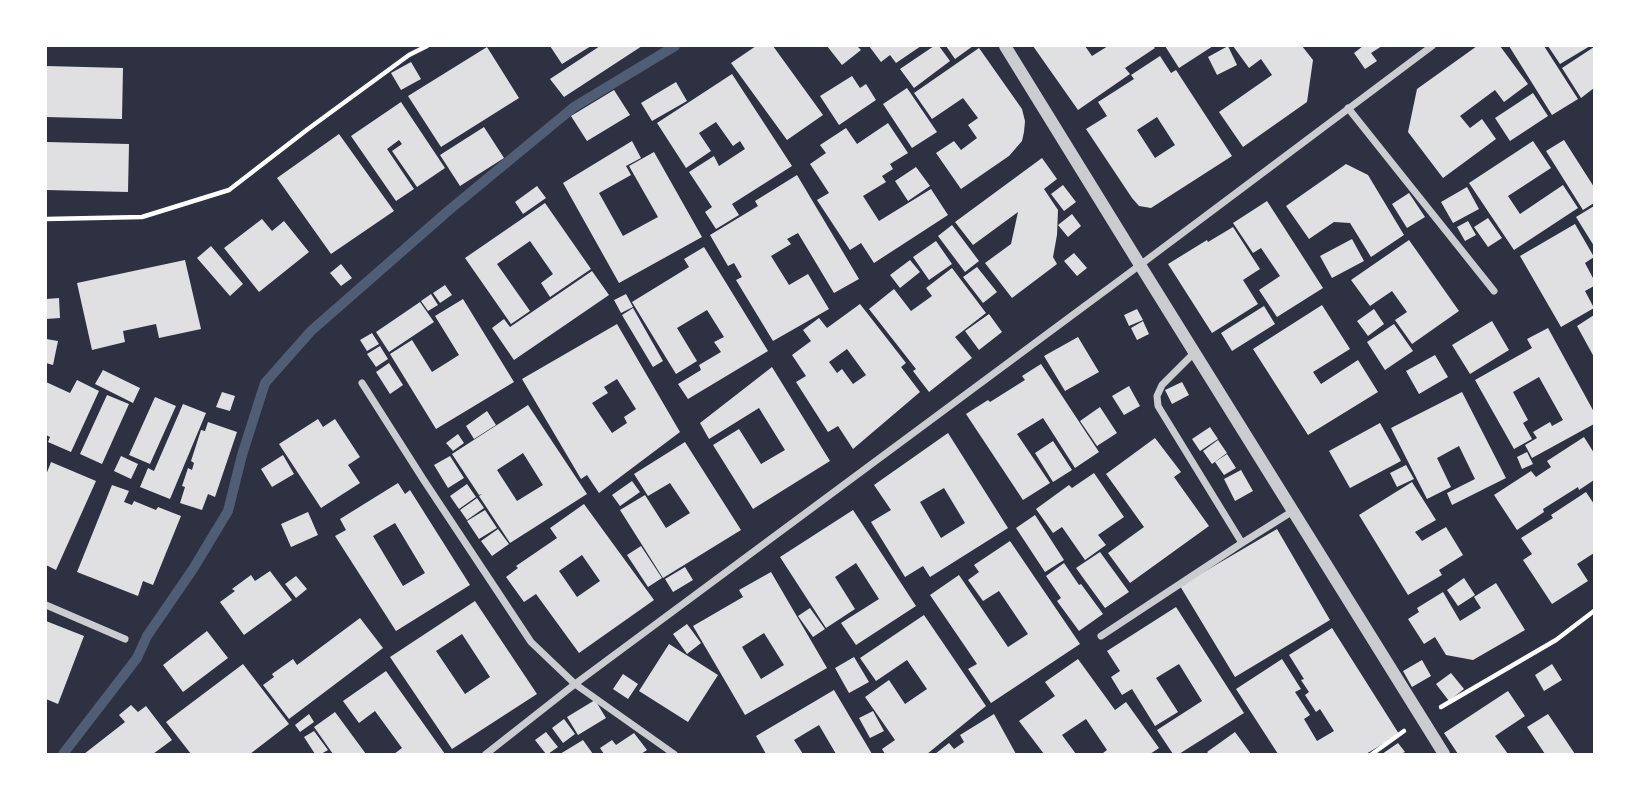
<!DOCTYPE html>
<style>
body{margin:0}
#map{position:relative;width:1640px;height:800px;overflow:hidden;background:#2d3142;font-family:Roboto,sans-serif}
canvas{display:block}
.frame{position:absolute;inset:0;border:47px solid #fff;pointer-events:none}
</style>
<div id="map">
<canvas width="1640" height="800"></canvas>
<div class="frame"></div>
</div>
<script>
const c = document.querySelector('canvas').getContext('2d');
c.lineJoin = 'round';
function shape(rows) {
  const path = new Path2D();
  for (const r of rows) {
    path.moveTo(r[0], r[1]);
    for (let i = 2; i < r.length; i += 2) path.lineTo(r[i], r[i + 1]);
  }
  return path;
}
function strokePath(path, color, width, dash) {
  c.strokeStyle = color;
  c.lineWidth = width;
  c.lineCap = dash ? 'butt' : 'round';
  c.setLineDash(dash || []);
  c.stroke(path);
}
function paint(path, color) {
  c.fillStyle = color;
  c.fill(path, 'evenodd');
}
const stream = shape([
 [63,754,137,658,147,636,193,569,228,511,242,455,265,383,311,331,448,211,574,107,675,46]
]);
const building = shape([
 [550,46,591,46,562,64],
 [600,46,642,46,564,97,550,79],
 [756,46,773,46,823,115,787,140,731,63],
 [827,46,857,46,861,50,842,65],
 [869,46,921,46,896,63,890,55,881,62],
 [934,46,939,46,950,61,914,88,900,69],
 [946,46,973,46,955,59],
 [1033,46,1085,46,1092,56,1108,46,1153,46,1155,48,1125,68,1130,74,1078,110],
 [1165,46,1213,46,1179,68],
 [1228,46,1237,65,1217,75,1208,57],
 [1233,46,1302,46,1313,60,1307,102,1243,147,1219,112,1272,75,1261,59,1249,68],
 [1363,46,1382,46,1371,53,1377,61,1365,69,1354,53],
 [1477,46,1500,46,1528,84,1504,102,1495,90,1460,116,1470,128,1482,119,1496,139,1443,178,1408,132,1417,89],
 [1509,46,1544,46,1578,99,1552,115],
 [1548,46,1590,46,1560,64],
 [487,47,519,98,441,147,408,96],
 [1594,47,1594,88,1581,98,1562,68],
 [979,48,1022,109,1025,121,1024,132,1022,141,1009,156,961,189,936,153,954,141,961,150,977,138,968,125,978,118,963,98,932,119,914,93],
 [1160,56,1171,73,1176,70,1232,156,1151,208,1139,206,1132,198,1086,129,1107,116,1098,102,1134,79,1131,75],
 [1157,117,1175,145,1155,158,1137,130],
 [411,62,421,79,401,90,391,73],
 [46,66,123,68,122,119,46,117],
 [732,74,792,166,732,204,739,215,716,229,705,212,712,207,689,172,714,156,719,166,745,149,740,141,733,146,716,122,699,133,711,151,686,168,657,123],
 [852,76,860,88,866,84,876,100,839,125,820,96],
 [676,82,687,101,652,121,641,103],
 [907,88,937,132,912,148,883,104],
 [614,90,630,115,587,141,571,116],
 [1533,93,1548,116,1510,141,1495,118],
 [401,102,445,168,417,187,392,151,402,144,399,140,387,149,414,189,396,201,351,136],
 [888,123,908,153,890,164,893,169,882,176,886,182,863,196,879,221,931,189,948,215,874,263,861,243,850,250,817,200,829,193,810,164,826,153,820,145,846,128,857,144],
 [484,127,504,158,460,186,440,155],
 [339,134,394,211,331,254,277,178],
 [1564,140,1594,187,1594,203,1583,210,1546,151],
 [632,141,641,158,626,166,631,175,599,193,623,236,658,217,629,166,654,152,702,237,619,283,563,183],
 [1533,141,1551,168,1508,196,1520,214,1563,185,1578,208,1514,250,1469,183],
 [46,142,129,144,128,192,46,190],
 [1042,158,1057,179,1044,189,1058,210,1057,235,1053,257,1057,264,1012,298,985,263,1011,244,1018,212,973,245,955,222],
 [1346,164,1368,175,1404,235,1371,257,1350,223,1334,222,1309,239,1286,206],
 [916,167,930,186,908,201,895,181],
 [797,175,859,279,834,293,798,233,787,239,791,244,771,256,789,285,808,274,829,309,773,341,736,280,742,277,734,263,728,266,710,235,758,206,755,201],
 [1063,185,1076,202,1064,211,1051,194],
 [537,186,546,198,523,214,515,202],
 [1467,187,1479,209,1453,223,1441,202],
 [1409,193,1425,217,1407,228,1392,204],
 [1267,201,1323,288,1277,317,1259,290,1280,276,1261,248,1253,253,1233,223],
 [545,203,591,269,550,297,541,283,553,274,530,241,497,264,530,311,511,324,465,258],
 [1594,206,1594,246,1576,217],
 [1072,214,1081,226,1068,237,1058,225],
 [1488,218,1502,238,1488,247,1474,227],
 [262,219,272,231,284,221,309,252,259,292,224,248],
 [1468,221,1476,235,1465,241,1457,227],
 [1575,224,1594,257,1585,263,1594,280,1594,286,1585,291,1594,308,1561,327,1520,256],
 [952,225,979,261,965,272,938,236],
 [1233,227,1260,269,1243,280,1258,304,1212,333,1168,264,1207,240,1208,242],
 [1352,239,1364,261,1332,278,1320,256],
 [1409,240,1459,311,1412,344,1395,320,1407,312,1392,291,1370,306,1351,280],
 [936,241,952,264,929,280,913,257],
 [211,246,243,284,230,296,197,258],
 [704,247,768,351,688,399,678,384,701,370,699,365,721,352,714,342,724,337,707,310,677,328,697,361,676,374,632,302,689,267,684,259],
 [1074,253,1087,268,1077,276,1064,261],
 [185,260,201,329,159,338,156,324,123,331,125,342,92,350,77,283],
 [910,260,920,272,900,288,890,275],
 [341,264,352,278,341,286,330,273],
 [977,267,997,292,983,303,963,277],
 [952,268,986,313,955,337,972,358,929,392,913,371,916,369,869,309,894,289,911,311,932,296,926,288],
 [592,271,609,295,514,360,492,328,504,319,510,327],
 [445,285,452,295,440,303,433,293],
 [431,294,438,305,428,311,421,301],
 [626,294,633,307,621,313,614,300],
 [59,298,60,318,46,319,46,299],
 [463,299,514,382,436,429,390,354,412,340,432,372,459,355,435,316],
 [420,302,434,322,389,352,376,332],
 [860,304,906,363,901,367,920,392,853,449,838,426,828,432,796,382,806,376,792,355,811,341,803,330,819,318,827,328],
 [847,349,866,375,853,384,842,369,837,373,829,362],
 [1322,305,1350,349,1313,372,1321,384,1358,360,1378,392,1308,435,1253,349],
 [1264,306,1275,324,1232,351,1221,333],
 [633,308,663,361,653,367,622,315],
 [1137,309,1143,320,1129,326,1124,315],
 [1374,309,1384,324,1368,336,1357,321],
 [989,314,1002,332,979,350,965,331],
 [1594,315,1594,357,1577,326],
 [1143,321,1149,334,1137,340,1131,328],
 [1492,321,1509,350,1470,374,1452,345],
 [617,324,680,432,599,493,587,475,581,479,522,379],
 [617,379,636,409,624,417,627,423,612,433,592,403,608,393,604,387],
 [1394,324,1413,351,1385,370,1367,342],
 [1548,328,1594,412,1594,424,1532,458,1525,445,1537,438,1533,432,1550,422,1552,426,1563,420,1539,377,1513,392,1528,420,1523,423,1532,439,1514,449,1475,380,1532,348,1527,339],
 [372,333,379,344,367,351,360,340],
 [1078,337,1099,372,1065,391,1044,356],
 [46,339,58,341,53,365,46,363],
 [380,346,388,359,376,367,367,354],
 [1435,355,1448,377,1419,394,1406,371],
 [389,363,403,385,390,394,376,372],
 [1041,364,1099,452,1075,468,1043,418,1017,434,1050,483,1023,500,966,414,988,400,990,402,1025,380,1022,376],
 [772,367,830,461,753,509,713,445,739,429,761,464,785,450,759,408,709,439,700,423],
 [103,370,140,388,133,403,95,384],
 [77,380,99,391,71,452,48,442,50,437,46,435,46,382,70,393],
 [1182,382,1189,395,1172,404,1165,390],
 [1129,386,1140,406,1124,415,1112,396],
 [222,392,235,396,230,411,216,407],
 [1462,392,1506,478,1452,505,1447,493,1475,479,1459,446,1437,458,1451,487,1427,499,1391,428],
 [107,395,129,404,102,464,80,454],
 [155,397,176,406,150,464,129,455],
 [183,404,206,413,170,499,140,487,148,468,154,471],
 [528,405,587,494,510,543,479,496,482,494,479,495,452,454],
 [523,453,543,485,517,501,497,470],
 [1100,407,1117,433,1097,446,1080,421],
 [487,411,496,425,474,439,466,426],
 [318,419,323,427,335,419,360,457,348,465,360,483,321,508,279,444],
 [208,422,237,432,215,497,208,494,202,510,180,503,185,487,182,486,188,468,192,470,194,463,191,461,201,430,205,431],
 [1380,423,1401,461,1350,488,1329,451],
 [1210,427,1218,439,1200,451,1192,439],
 [948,433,1008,528,930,577,923,566,905,577,871,522,891,510,874,485],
 [944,488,965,523,941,538,920,502],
 [458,434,464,443,453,451,446,443],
 [1584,437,1594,453,1594,480,1579,490,1578,487,1543,509,1544,512,1517,530,1494,495,1531,471,1536,477,1551,467,1547,461],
 [1155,438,1181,472,1174,477,1209,526,1130,583,1108,553,1144,527,1106,474],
 [1218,440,1227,453,1212,464,1203,451],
 [1053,441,1072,470,1053,482,1035,453],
 [685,442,741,530,663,578,620,510,645,495,666,528,690,513,670,483,648,496,634,474],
 [1527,452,1533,464,1522,469,1517,457],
 [1227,454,1236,468,1224,475,1215,462],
 [283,455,294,474,272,487,261,469],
 [121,456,138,464,131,479,114,471],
 [450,456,464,478,448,488,434,465],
 [51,462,96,481,56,570,46,565,46,475],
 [1406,465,1414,479,1397,487,1390,473],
 [1241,470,1253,491,1235,501,1224,479],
 [1094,473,1124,517,1098,535,1106,545,1085,560,1062,527,1053,533,1036,509,1069,485,1072,488],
 [632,481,640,492,620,506,612,495],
 [1412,482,1436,520,1415,532,1422,541,1446,527,1463,555,1439,570,1442,575,1408,595,1359,515],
 [398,483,405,494,410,490,470,585,396,631,335,536,346,530,340,519],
 [395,523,425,573,403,586,373,536],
 [467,484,476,497,459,509,450,496],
 [112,485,129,491,124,502,132,505,134,501,156,510,158,507,181,516,153,585,143,581,138,596,77,572],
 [1586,492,1594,504,1594,553,1577,564,1588,581,1552,604,1523,560,1532,554,1521,538,1553,518,1551,515],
 [477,498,484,508,467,520,460,510],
 [584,504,654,600,579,653,536,594,524,602,506,577,518,568,516,566,557,538,550,528],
 [582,555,600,581,577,597,559,571],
 [485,510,497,528,479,539,467,521],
 [853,510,916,606,856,645,841,623,879,599,856,563,835,577,855,609,826,628,780,557],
 [308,512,318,535,291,547,281,524],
 [1035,515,1064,560,1045,572,1016,528],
 [498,529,509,544,492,556,481,541],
 [1277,529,1330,620,1235,677,1180,586],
 [1010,541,1080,644,991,703,968,669,977,664,930,595,959,575,1008,647,1028,634,999,591,983,601,968,580,979,572,974,565],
 [641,546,662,578,648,587,627,555],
 [1100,552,1129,592,1105,608,1076,568],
 [1064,563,1079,585,1081,584,1103,614,1079,631,1057,601,1061,598,1046,576],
 [685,567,693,580,673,592,665,579],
 [270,571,292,600,244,635,220,602,235,591,232,589,251,575,255,581],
 [771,572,827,668,745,715,693,626,743,597,739,590],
 [764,633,784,665,761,679,742,647],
 [296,576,307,589,296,598,285,584],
 [1464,578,1475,595,1458,606,1447,590],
 [1496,583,1525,630,1473,660,1446,655,1435,637,1424,644,1408,619,1419,612,1417,608,1443,592,1460,621,1481,608,1474,597],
 [475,601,537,694,452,749,390,657],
 [462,634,490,677,465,694,436,651],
 [1176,607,1244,713,1179,754,1173,754,1157,730,1202,701,1179,664,1156,678,1178,712,1155,726,1132,689,1122,695,1111,677,1120,671,1107,651],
 [810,608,825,629,813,637,798,616],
 [924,615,986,706,927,754,885,754,882,749,895,740,865,697,889,680,905,704,927,689,907,660,876,681,860,658],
 [360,618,383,648,289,719,263,685,274,677,272,674,293,659,297,665],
 [46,621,84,636,58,704,46,699],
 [687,624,701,643,687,654,673,634],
 [1332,628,1399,734,1366,754,1278,754,1236,689,1282,659,1301,689,1295,692,1310,715,1304,719,1317,741,1334,731,1320,709,1316,712,1305,695,1309,692,1301,680,1304,679,1289,655],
 [207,631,228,658,183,692,163,665],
 [669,644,718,675,688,722,639,691],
 [854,657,869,682,849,693,835,668],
 [1078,659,1115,710,1126,702,1159,748,1150,754,1104,754,1103,753,1107,750,1086,719,1062,735,1076,754,1044,754,1019,721,1055,696,1045,682],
 [1422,660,1431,676,1412,687,1403,671],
 [243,664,289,724,250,754,191,754,166,722],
 [1552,664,1562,680,1544,691,1535,675],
 [386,671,445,754,394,754,402,748,375,711,359,723,343,701],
 [1451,673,1464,689,1449,701,1436,684],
 [623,674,638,684,628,699,613,689],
 [834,690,872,754,836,754,819,725,794,740,803,754,766,754,756,736],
 [1508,691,1525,716,1495,736,1508,754,1458,754,1444,733],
 [595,700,606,718,578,735,567,717],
 [131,705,138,712,146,706,172,740,153,754,84,754,125,722,119,715],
 [873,711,884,731,870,738,859,718],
 [335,712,366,754,333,754,314,727],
 [309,714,314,722,300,732,295,725],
 [994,714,1016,754,935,754,949,743,954,749,964,742,960,735],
 [1548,714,1575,754,1545,754,1527,727],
 [564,719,575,734,563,743,552,728],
 [314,731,328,750,321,754,315,754,304,737],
 [546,732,558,747,548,754,546,754,535,740],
 [1235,732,1251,754,1209,754,1207,752],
 [634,733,647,750,641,754,604,754,600,748,612,740,616,745],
 [583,740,593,754,560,754],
 [1398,743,1405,752,1401,754,1382,754]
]);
const path = shape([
 [46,219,142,217,229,190,308,129,409,55,427,46],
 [1441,707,1556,640,1594,611],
 [1372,754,1404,731]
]);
const minor = shape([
 [1348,108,1494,291],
 [1194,353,1162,385,1157,396,1158,406,1242,543],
 [362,383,423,479,531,642,575,684,674,754],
 [46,605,125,639],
 [1101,636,1242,543,1293,511],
 [486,754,575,684,1140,265,1432,46]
]);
const tertiary = shape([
 [1005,46,1140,265,1444,754]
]);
strokePath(stream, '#4f5d75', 10);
paint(building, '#e0e0e3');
strokePath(path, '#fff', 4.5);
strokePath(minor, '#caccd0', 7);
strokePath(tertiary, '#caccd0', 12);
</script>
